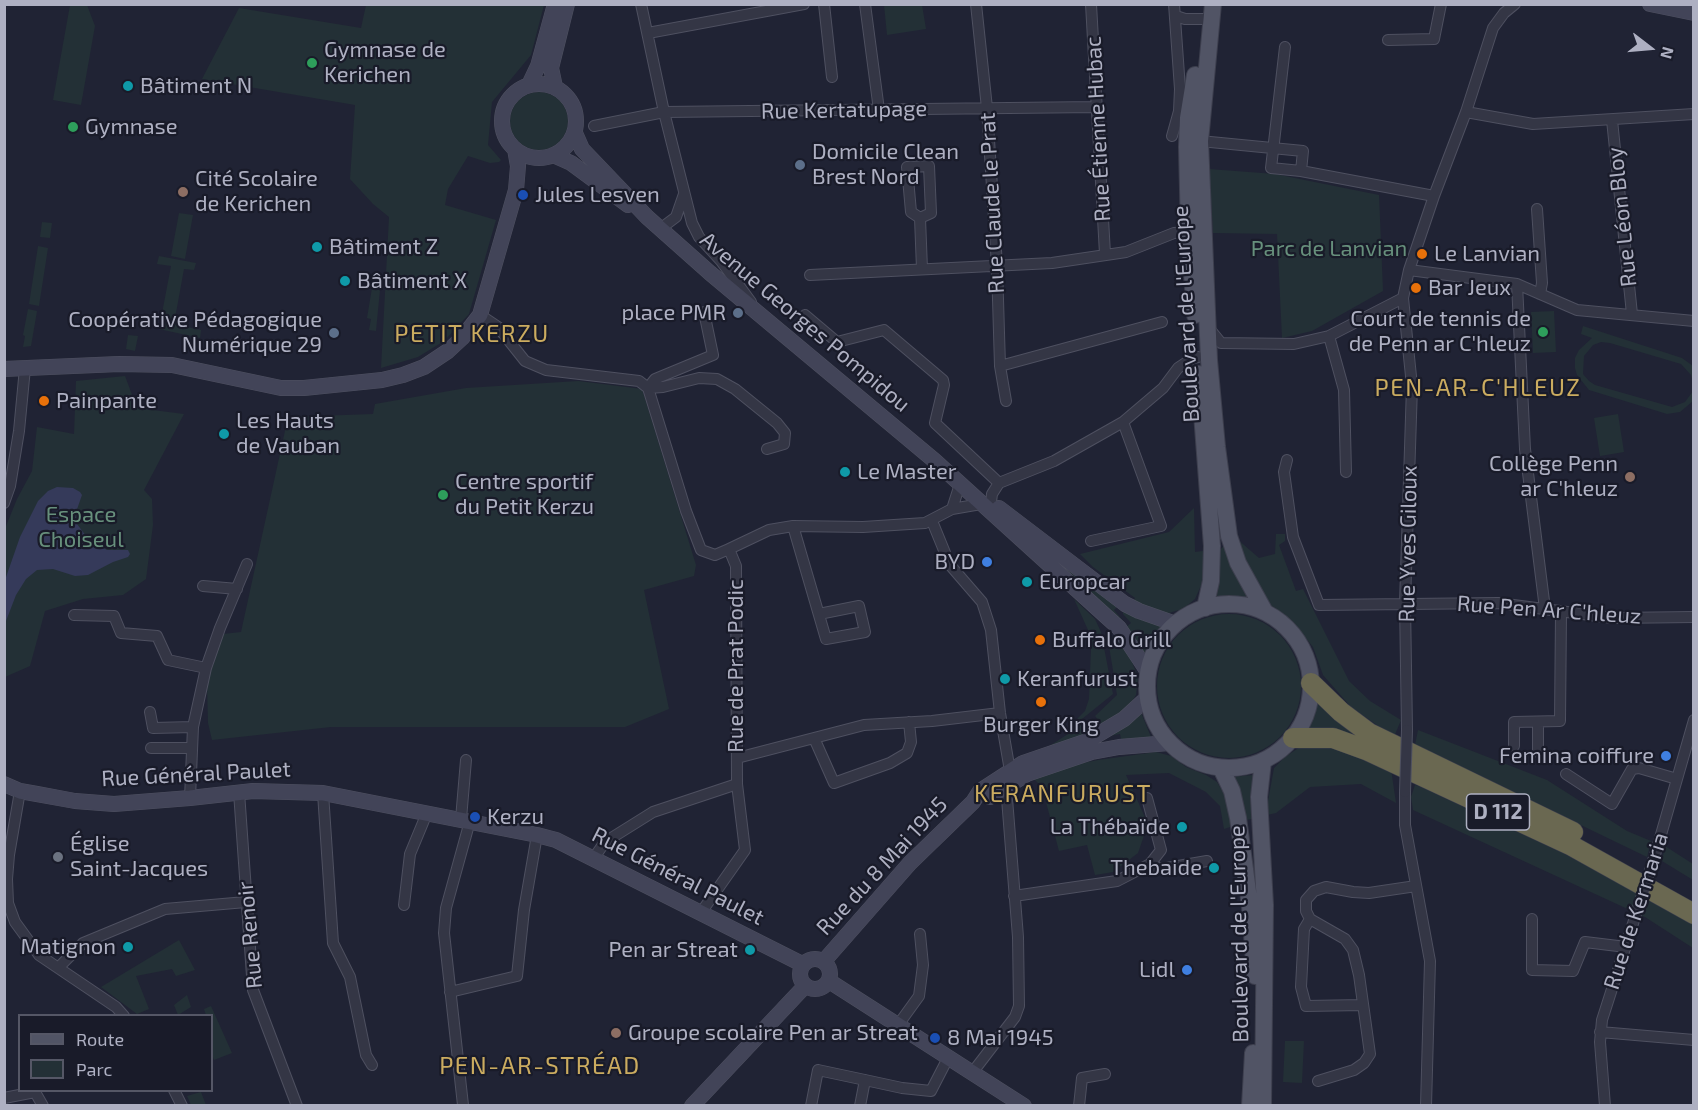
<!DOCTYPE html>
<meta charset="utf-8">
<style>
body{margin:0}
#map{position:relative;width:1698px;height:1110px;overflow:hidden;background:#202334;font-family:"Exo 2",sans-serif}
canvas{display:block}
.frame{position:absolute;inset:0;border:6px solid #aeb0c2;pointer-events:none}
.legend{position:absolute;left:18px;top:1014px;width:195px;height:78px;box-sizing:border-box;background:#191b29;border:2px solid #555766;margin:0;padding:8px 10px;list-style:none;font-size:18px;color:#aeb0c2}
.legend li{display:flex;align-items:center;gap:12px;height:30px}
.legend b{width:30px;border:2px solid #555766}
.north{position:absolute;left:1620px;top:18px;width:60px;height:60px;-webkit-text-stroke:4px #191b29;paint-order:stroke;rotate:106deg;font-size:16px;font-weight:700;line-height:24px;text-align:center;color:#aeb0c2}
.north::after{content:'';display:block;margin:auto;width:21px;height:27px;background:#aeb0c2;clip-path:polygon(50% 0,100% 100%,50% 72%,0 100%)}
</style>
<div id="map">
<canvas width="1698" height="1110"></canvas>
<div class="frame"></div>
<ul class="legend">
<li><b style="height:8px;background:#515465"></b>Route</li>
<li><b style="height:16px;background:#233036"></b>Parc</li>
</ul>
<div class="north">N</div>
</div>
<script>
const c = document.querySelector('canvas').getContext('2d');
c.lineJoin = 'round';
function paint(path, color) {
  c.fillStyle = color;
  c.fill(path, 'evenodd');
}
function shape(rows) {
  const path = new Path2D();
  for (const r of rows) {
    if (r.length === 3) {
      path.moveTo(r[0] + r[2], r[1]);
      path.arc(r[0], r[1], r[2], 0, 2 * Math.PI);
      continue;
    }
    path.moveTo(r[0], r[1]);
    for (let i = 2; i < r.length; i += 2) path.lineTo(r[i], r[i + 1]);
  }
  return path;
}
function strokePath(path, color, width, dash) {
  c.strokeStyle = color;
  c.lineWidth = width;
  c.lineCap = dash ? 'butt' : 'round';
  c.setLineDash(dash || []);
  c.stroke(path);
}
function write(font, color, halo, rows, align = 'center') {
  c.font = font + ' "Exo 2",sans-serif';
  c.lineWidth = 4.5;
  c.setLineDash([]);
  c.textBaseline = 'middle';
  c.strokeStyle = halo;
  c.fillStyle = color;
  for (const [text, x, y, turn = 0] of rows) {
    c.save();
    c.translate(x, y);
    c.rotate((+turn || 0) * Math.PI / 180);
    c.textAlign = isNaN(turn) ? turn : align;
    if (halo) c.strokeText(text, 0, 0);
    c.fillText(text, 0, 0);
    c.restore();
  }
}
const green = shape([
 [70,5,87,5,95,26,81,105,53,100],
 [366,5,544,5,531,55,492,102,488,145,501,160,499,162,490,163,468,156,448,189,445,205,496,220,469,314,444,341,418,357,381,368,389,217,373,204,350,179,355,105,202,79,239,8,361,28],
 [884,5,922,5,926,29,887,35],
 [539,121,29],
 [1209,169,1275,174,1379,195,1383,291,1312,331,1282,338,1277,234,1213,233],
 [179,213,193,215,185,259,171,256],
 [42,222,52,223,50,238,40,237],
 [38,246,48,248,39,306,29,304],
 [159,256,196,263,194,270,184,269,174,324,201,330,200,338,159,329,171,266,157,264],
 [372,288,380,290,376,331,369,330,371,319,367,318],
 [28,309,37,311,31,346,23,347,25,336,23,335],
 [1554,311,1556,352,1533,353,1531,312],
 [1583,326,1682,358,1693,366,1693,383,1691,375,1681,364,1610,343,1601,342,1593,345,1584,356,1583,374,1589,381,1595,385,1672,407,1685,402,1693,391,1693,385,1693,401,1680,412,1667,414,1589,390,1577,375,1575,368,1575,358,1579,350,1592,338,1581,334],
 [128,335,138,336,135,351,126,349],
 [125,376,137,408,184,414,144,490,152,499,153,525,146,579,123,595,83,599,45,611,30,666,5,677,4,531,17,499,32,471,37,427,74,434,76,381],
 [578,381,642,389,696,565,694,576,644,590,669,709,625,727,331,727,212,740,208,723,207,683,223,634,241,632,288,417,373,414,375,404,466,388],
 [1618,414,1624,452,1600,456,1594,418],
 [973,494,1118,606,1114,610,1123,621,1121,623],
 [1194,508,1195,552,1203,551,1203,581,1195,599,1183,609,1165,614,1133,603,1135,598,1093,567,1080,554,1169,532],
 [1276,534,1285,534,1285,541,1279,545,1296,591,1303,589,1349,681,1370,701,1401,720,1394,737,1351,707,1323,675,1313,647,1294,624,1268,603,1249,576,1236,538,1259,558,1275,554],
 [1225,543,1251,598,1233,596,1217,597,1218,550,1222,548],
 [1074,599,1095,619,1101,632,1113,694,1082,719,1077,719,1085,711,1089,699,1091,649,1088,630],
 [1123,610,1142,620,1161,626,1149,643,1143,657,1125,628,1131,623,1123,614],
 [1229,686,72],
 [1116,634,1129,655,1138,677,1136,695,1128,708,1103,726,1095,716,1117,695,1108,640],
 [1320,698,1374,744,1308,732],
 [1140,710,1151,737,1121,739,1120,734,1109,736],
 [1090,719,1096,730,1040,752,1068,734],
 [1418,730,1547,780,1627,831,1651,841,1647,857,1415,745],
 [1327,742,1391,769,1396,803,1361,784,1310,787,1276,813,1267,815,1268,801,1274,768,1285,757,1306,743],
 [1156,752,1171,756,1186,767,1206,775,1217,782,1228,801,1233,826,1224,829,1220,806,1206,792,1169,773,1126,775,1148,824,1138,853,1113,872,1095,875,1087,845,1059,851,1042,787,1033,778,1053,769,1098,760],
 [1254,775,1252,819,1246,820,1229,777],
 [1415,785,1421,787,1563,853,1636,890,1693,922,1693,948,1645,917,1413,810,1411,797],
 [1665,846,1693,864,1693,880,1662,861],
 [179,940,195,970,176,976,172,969,136,976,149,1009,137,1014,101,987],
 [187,995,191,1007,178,1015,174,1005],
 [211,1006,232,1053,214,1060,212,1055,212,1016,206,1015,204,1009],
 [1285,1041,1304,1041,1302,1083,1283,1082],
 [201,1092,206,1105,191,1105,187,1096]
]);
const water = shape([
 [57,487,73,488,80,492,82,495,75,515,77,524,89,540,107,550,128,550,130,554,128,557,113,562,88,575,75,576,53,569,37,570,26,579,16,595,6,621,5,580,20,537,38,501,48,491]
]);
const street = shape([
 [641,4,664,112,692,223,699,237,721,261,751,302],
 [824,4,832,77],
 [865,4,879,110],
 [976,4,987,108,997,266,1000,366,1006,401],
 [1091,4,1105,254],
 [1176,16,1185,19,1208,19],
 [648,33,804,4],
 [1388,40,1434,39,1441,4],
 [1285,47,1271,168,1301,171,1434,196],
 [1466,112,1533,124,1694,114],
 [1612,120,1632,314],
 [594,126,664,112,1095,107],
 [1172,136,1179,111,1180,89,1174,4],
 [1200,141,1303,151,1301,171],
 [929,166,931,213,920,218,911,212,907,167,929,166],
 [1537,209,1542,283,1540,294],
 [920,218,922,269],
 [660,229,676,217,684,194],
 [1409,270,1517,284,1577,310,1694,321],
 [810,275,1052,263,1126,252,1174,233,1189,232],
 [1517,284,1525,449,1545,609],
 [480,315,498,327,525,361,546,370,639,381,648,388,686,511,701,550,715,555,729,549,736,566,737,784,745,850,700,914],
 [805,315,837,342,884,330,943,380,944,385,935,423,999,483],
 [1208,327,1221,343,1294,344,1329,336,1403,298],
 [1329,336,1344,390,1346,472],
 [1000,366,1162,322],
 [648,388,663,387,699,378,717,379,735,389,777,423,785,433,784,444,767,449],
 [648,388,655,379,713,355,704,312],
 [1287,460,1284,472,1293,537,1319,605,1498,603,1613,618,1694,617],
 [991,502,992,494,999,483,1054,461,1123,422,1163,388,1178,368,1193,358,1198,357],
 [4,503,10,486,19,431,25,368],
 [952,509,960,484],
 [932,521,950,565,982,602,991,630,1000,713,1010,771],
 [793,526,826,639,865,632,859,606,819,614],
 [1091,541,1161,526,1123,422],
 [729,549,769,530,793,526,863,527,925,523,952,509,981,504],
 [203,586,237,589],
 [74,615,114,616,121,633,157,636,168,660,206,668],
 [150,712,153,728,193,727],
 [1407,730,1405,603,1412,386,1403,298,1409,270,1434,196,1466,112,1493,28,1504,13,1515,4],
 [814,738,834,783,890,763,907,753,911,742,909,722],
 [1514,746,1514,722,1560,721,1561,613],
 [151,748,190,748],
 [1538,752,1538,722],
 [737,758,864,725,932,721,1000,713],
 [1566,774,1612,804,1632,769,1639,768,1677,779],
 [20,791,9,855,7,879,8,903,15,922,39,955,116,1007,124,1016],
 [239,792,253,990,297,1106],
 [1405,792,1405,825,1430,961,1426,1106],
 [323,793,333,943,350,977,366,1055,372,1065],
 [190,798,193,727,206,668,220,628,247,564],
 [461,819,466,760],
 [1658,845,1694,720],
 [593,859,605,842,653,812,737,784],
 [1150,864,1161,869,1207,861],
 [1014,896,1117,881,1150,864,1161,850,1147,798],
 [404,905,410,854,427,813],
 [1310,919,1304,929,1301,987,1306,1006,1363,1005],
 [1532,919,1532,970,1573,971,1585,942,1626,947],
 [58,968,83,943,165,909,246,902],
 [450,992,517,976,524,910,537,835],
 [898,1025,919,996,923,965,920,934],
 [1600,1032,1694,1040],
 [972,1073,1015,1017,1019,1006,1018,937,1006,786],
 [1318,1081,1354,1070,1364,1063,1370,1054,1359,975,1353,950,1345,939,1310,919,1306,911,1306,900,1314,891,1326,887,1353,892,1369,893,1416,886],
 [174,1090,182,1106],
 [4,1098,35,1092,43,1106],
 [463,1105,444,933,446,908,470,821],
 [811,1106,818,1070,865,1080],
 [860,1106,865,1080,902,1088,931,1091,948,1058],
 [1079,1106,1082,1078,1105,1074],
 [1605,1106,1600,1042,1602,1020,1637,911]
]);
const secondary = shape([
 [1650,4,1694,13],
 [539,121,37],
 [529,85,538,66,555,4],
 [555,87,551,68,567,4],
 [575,133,582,149,647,217,710,273,935,461,1119,628,1148,672],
 [553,155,571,163,628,205],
 [4,369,119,364,172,365,281,388,304,388,382,380,403,375,424,367,448,351,462,338,480,315,516,190,518,166,515,149],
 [999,508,1125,604,1139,611,1176,624],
 [4,784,20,791,37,794,75,801,114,804,190,798,253,791,323,793,537,835,556,840,802,964],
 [990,797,1027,774,1092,752,1119,747,1169,743],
 [815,974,15],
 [824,961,910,863,973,802,980,791,1023,763,1087,741,1124,719,1148,697],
 [829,981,1024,1106],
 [692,1106,805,986]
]);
const primary = shape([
 [1213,4,1200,141,1209,360,1217,447,1229,536,1238,563,1265,612],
 [1195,315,1189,232,1187,147,1188,118,1195,75],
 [1199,374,1212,546,1211,581,1205,608],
 [1229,686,82],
 [1221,768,1232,791,1238,818,1250,906,1255,976],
 [1250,1106,1253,1053],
 [1263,1106,1265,905,1259,797,1263,761]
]);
const highway = shape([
 [1311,683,1341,712,1369,733,1573,832],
 [1293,738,1333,738,1366,750,1572,846,1694,914]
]);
const streetBridge = shape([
 [1405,792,1407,730],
 [1637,911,1658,845]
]);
const markers = [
 [312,63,6,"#2e9e5b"],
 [128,86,6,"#0f9aa8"],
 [73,127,6,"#2e9e5b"],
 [800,165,6,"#5c6f8a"],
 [183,192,6,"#8d6e63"],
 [523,195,6,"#1a4fb4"],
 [317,247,6,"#0f9aa8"],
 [1422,254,6,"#e8710a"],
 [345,281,6,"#0f9aa8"],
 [1416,288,6,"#e8710a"],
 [738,313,6,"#5c6f8a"],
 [1543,332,6,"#2e9e5b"],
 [334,333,6,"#5c6f8a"],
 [44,401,6,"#e8710a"],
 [224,434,6,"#0f9aa8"],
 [845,472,6,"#0f9aa8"],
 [1630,477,6,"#8d6e63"],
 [443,495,6,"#2e9e5b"],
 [987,562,6,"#3f7fe0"],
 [1027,582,6,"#0f9aa8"],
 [1040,640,6,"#e8710a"],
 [1005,679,6,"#0f9aa8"],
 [1041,702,6,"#e8710a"],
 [1666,756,6,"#3f7fe0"],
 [475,817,6,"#1a4fb4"],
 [1182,827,6,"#0f9aa8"],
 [58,857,6,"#6b7280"],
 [1214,868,6,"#0f9aa8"],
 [128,947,6,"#0f9aa8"],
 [750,950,6,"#0f9aa8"],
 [1187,970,6,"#3f7fe0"],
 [616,1033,6,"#8d6e63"],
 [935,1038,6,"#1a4fb4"]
];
const shields = [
 [1498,812,63]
];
const shieldNames = [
 ["D 112",1498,812]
];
const poiNames = [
 ["Gymnase de",324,50],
 ["Kerichen",324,75],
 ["Bâtiment N",140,86],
 ["Gymnase",85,127],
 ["Domicile Clean",812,152],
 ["Brest Nord",812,177],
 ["Cité Scolaire",195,179],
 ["de Kerichen",195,204],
 ["Jules Lesven",535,195],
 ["Bâtiment Z",329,247],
 ["Le Lanvian",1434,254],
 ["Bâtiment X",357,281],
 ["Bar Jeux",1428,288],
 ["place PMR",726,313,"right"],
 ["Court de tennis de",1531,319,"right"],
 ["de Penn ar C'hleuz",1531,344,"right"],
 ["Coopérative Pédagogique",322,320,"right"],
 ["Numérique 29",322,345,"right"],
 ["Painpante",56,401],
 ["Les Hauts",236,421],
 ["de Vauban",236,446],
 ["Collège Penn",1618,464,"right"],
 ["ar C'hleuz",1618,489,"right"],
 ["Le Master",857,472],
 ["Centre sportif",455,482],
 ["du Petit Kerzu",455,507],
 ["BYD",975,562,"right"],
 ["Europcar",1039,582],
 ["Buffalo Grill",1052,640],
 ["Keranfurust",1017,679],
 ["Burger King",1041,725,"center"],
 ["Femina coiffure",1654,756,"right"],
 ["Kerzu",487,817],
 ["La Thébaïde",1170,827,"right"],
 ["Église",70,844],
 ["Saint-Jacques",70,869],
 ["Thebaide",1202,868,"right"],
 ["Matignon",116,947,"right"],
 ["Pen ar Streat",738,950,"right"],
 ["Lidl",1175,970,"right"],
 ["Groupe scolaire Pen ar Streat",628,1033],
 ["8 Mai 1945",947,1038]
];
const streetNames = [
 ["Rue Kertatupage",844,110,-1],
 ["Rue Étienne Hubac",1098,129,-93],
 ["Rue Claude le Prat",992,203,-93],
 ["Rue Léon Bloy",1622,217,-96],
 ["Boulevard de l'Europe",1186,314,-93],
 ["Avenue Georges Pompidou",805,322,40],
 ["Rue Yves Giloux",1408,544,-89],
 ["Rue Pen Ar C'hleuz",1549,610,4],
 ["Rue de Prat Podic",736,666,-90],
 ["Rue Général Paulet",196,774,-3],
 ["Rue du 8 Mai 1945",882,866,-47],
 ["Rue Général Paulet",678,876,27],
 ["Rue de Kermaria",1636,911,-72],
 ["Boulevard de l'Europe",1239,934,-91],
 ["Rue Renoir",250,935,-95]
];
const parkNames = [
 ["Parc de Lanvian",1329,249],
 ["Espace",81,515],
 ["Choiseul",81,540]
];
const neighbourhoodNames = [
 ["PETIT KERZU",472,334],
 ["PEN-AR-C'HLEUZ",1478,388],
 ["KERANFURUST",1063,794],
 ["PEN-AR-STRÉAD",540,1066]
];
paint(green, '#233036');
paint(water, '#353a5a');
strokePath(street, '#4e5060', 12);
strokePath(secondary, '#4e5060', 16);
strokePath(primary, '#3d3f4e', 18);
strokePath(highway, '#3b3d4c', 21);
strokePath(street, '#343645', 10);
strokePath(secondary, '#424458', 15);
strokePath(primary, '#515465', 16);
strokePath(highway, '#6a6851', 20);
strokePath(streetBridge, '#4e5060', 12, []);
strokePath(streetBridge, '#343645', 10);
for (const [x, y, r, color] of markers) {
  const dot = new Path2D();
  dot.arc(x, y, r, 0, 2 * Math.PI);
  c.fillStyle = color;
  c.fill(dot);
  strokePath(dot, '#191b29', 2);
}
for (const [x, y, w] of shields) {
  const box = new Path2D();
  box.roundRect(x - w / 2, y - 18, w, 36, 4.5);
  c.fillStyle = '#191b29';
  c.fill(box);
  strokePath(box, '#aeb0c2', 1.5);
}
write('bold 21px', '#aeb0c2', null, shieldNames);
write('22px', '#aeb0c2', '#191b29', poiNames, 'left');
write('22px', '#aeb0c2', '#191b29', streetNames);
write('22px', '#67907c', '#191b29', parkNames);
c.letterSpacing = '1.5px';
write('24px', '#cbac60', '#191b29', neighbourhoodNames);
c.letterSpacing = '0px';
</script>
